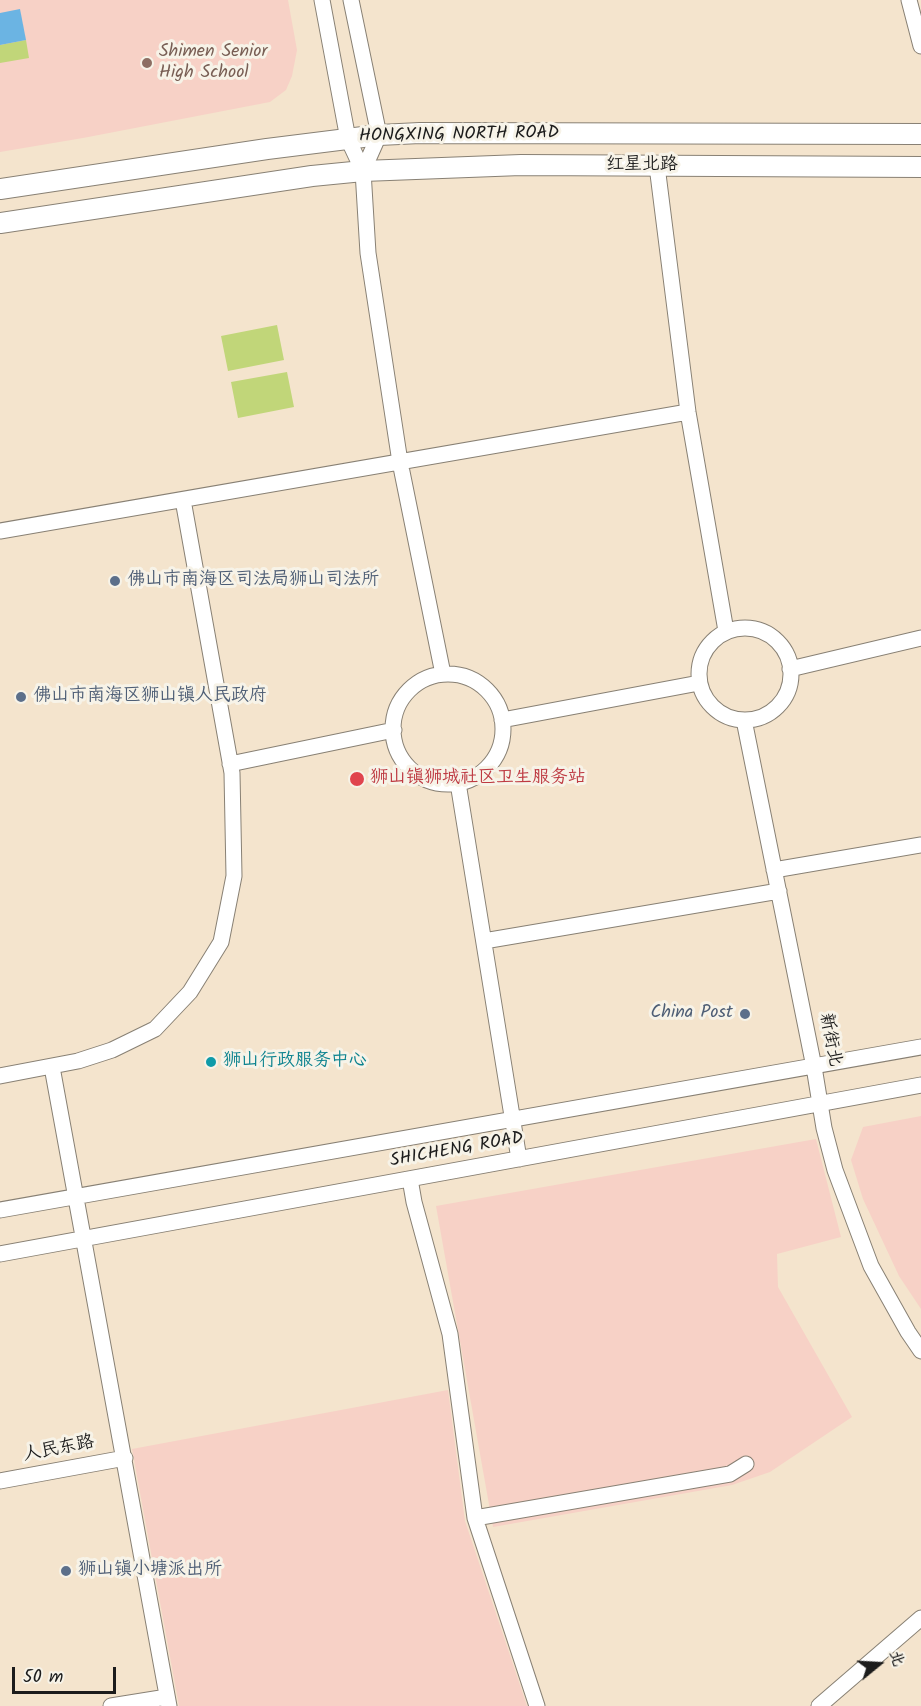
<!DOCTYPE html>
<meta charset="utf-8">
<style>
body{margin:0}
#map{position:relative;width:921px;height:1706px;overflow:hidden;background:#f4e4cd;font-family:Kalam,"LXGW WenKai TC",sans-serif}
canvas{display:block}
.north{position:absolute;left:849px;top:1634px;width:60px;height:60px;-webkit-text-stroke:4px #f7f3e8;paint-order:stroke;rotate:72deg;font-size:16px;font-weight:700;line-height:24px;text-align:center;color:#1c1c1c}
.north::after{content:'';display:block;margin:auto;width:21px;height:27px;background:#1c1c1c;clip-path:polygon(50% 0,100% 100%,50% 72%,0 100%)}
.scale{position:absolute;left:12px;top:1667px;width:104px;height:27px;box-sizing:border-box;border:3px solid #1c1c1c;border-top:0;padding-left:8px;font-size:18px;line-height:21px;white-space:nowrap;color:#1c1c1c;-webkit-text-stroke:4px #f7f3e8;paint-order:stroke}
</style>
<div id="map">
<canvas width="921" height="1706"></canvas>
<div class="north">北</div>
<div class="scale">50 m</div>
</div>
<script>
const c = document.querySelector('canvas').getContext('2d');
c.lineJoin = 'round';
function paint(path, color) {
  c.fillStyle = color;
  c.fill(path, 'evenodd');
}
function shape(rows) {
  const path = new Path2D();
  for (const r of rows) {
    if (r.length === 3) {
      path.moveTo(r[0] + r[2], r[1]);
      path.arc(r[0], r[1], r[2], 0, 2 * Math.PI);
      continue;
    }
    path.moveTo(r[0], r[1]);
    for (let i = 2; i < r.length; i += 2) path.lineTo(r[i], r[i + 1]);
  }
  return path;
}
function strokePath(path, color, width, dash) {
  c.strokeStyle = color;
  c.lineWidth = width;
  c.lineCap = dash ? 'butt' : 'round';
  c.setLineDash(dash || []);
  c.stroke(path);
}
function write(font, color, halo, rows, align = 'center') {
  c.font = font + ' Kalam,"LXGW WenKai TC",sans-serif';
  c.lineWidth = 6;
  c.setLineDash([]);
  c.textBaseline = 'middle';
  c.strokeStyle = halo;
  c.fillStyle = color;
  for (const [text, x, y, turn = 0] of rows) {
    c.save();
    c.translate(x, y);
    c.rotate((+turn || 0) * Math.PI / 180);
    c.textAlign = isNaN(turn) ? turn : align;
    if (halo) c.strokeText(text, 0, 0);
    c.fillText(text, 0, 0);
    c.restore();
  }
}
const built = shape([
 [0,0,288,0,297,50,292,76,286,90,270,102,83,138,0,152],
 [921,1116,921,1309,899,1276,863,1199,851,1160,863,1127],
 [816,1139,841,1237,777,1254,778,1287,852,1417,770,1472,732,1485,493,1527,436,1206],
 [448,1390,465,1521,527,1706,179,1706,132,1449]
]);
const green = shape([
 [26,40,29,58,0,63,0,45],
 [277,325,284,360,228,371,221,336],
 [287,372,294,407,238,418,231,382]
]);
const water = shape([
 [20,9,26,40,0,45,0,13]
]);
const minor = shape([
 [322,0,348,139,363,171,368,253,400,462,443,674],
 [351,0,379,135,363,171],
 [909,0,921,46],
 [657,166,688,412,726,631],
 [0,531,688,412],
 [745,674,46],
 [790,669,921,638],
 [448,729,55],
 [502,720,699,683],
 [744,720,814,1067,824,1128,835,1170,871,1266,908,1332,921,1351],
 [230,764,394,730],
 [458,783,519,1159],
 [774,870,921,845],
 [484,941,779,891],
 [52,1067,169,1706],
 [0,1076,78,1061,112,1050,155,1029,190,992,221,942,234,876,232,773,183,500],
 [410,1179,414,1202,450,1334,475,1518,537,1706],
 [0,1210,921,1047],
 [0,1254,921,1085],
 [0,1481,125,1458],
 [475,1518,730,1474,746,1464],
 [111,1706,167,1697],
 [819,1706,921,1618]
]);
const major = shape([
 [0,189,267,149,379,135,420,133,921,134],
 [0,223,312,176,363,171,521,165,921,167]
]);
const markers = [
 [147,63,6,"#8d6e63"],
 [115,581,6,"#5c6f8a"],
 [21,697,6,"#5c6f8a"],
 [357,779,8,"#e0444e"],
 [745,1014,6,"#5c6f8a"],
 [211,1062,6,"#0f9aa8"],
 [66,1571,6,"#5c6f8a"]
];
const educationNames = [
 ["Shimen Senior",159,53],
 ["High School",159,74]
];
const streetNames = [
 ["HONGXING NORTH ROAD",459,136,-1],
 ["红星北路",642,166],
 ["新街北",829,1040,79],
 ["SHICHENG ROAD",457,1151,-10],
 ["人民东路",59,1450,-11]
];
const serviceNames = [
 ["佛山市南海区司法局狮山司法所",127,581],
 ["佛山市南海区狮山镇人民政府",33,697],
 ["China Post",733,1014,"right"],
 ["狮山镇小塘派出所",78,1571]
];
const healthNames = [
 ["狮山镇狮城社区卫生服务站",370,779]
];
const cultureNames = [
 ["狮山行政服务中心",223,1062]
];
paint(built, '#f7d1c6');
paint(green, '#c1d679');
paint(water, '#6bb4e3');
strokePath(minor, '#888074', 17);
strokePath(major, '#888074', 22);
strokePath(minor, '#fff', 15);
strokePath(major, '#fff', 20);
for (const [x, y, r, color] of markers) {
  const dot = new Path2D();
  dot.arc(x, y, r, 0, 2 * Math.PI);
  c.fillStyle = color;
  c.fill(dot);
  strokePath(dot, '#f7f3e8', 2);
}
write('18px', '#785e54', '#f7f3e8', educationNames, 'left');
write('18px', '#1c1c1c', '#f7f3e8', streetNames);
write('18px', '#4e5e75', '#f7f3e8', serviceNames, 'left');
write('18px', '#be3a42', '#f7f3e8', healthNames, 'left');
write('18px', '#0d838f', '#f7f3e8', cultureNames, 'left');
</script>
